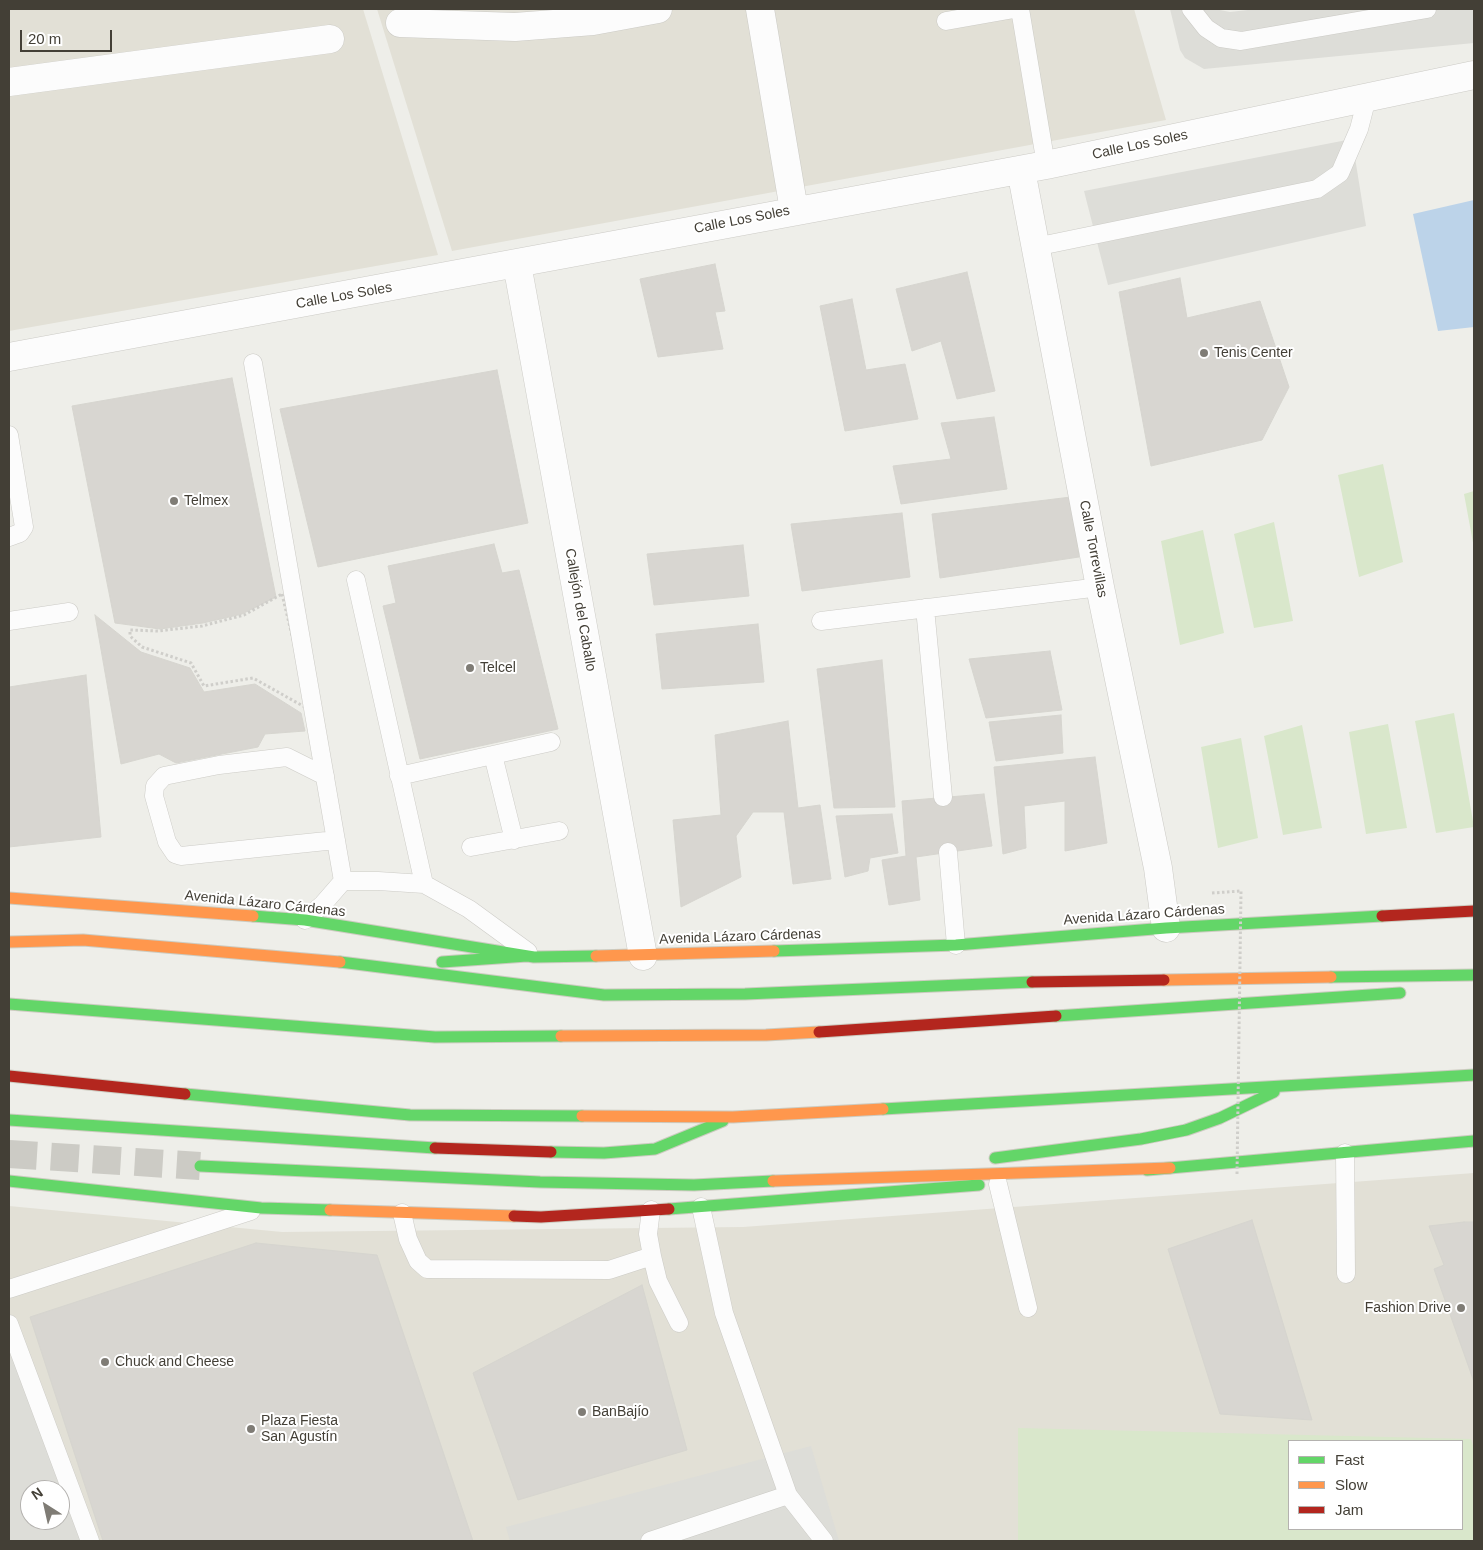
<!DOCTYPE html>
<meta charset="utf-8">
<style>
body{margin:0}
#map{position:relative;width:1483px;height:1550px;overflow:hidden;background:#eeeee9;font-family:Helvetica,sans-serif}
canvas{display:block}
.frame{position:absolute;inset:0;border:10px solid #433f36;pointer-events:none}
.legend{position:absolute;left:1288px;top:1440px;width:175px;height:90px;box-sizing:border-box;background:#fff;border:1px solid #b4b2af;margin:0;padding:6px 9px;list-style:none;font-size:15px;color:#433f36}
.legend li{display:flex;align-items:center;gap:10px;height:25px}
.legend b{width:25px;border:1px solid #b4b2af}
.north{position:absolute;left:20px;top:1480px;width:50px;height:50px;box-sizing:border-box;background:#fff;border:1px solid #b4b2af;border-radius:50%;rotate:325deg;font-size:14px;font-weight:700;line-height:20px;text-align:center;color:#433f36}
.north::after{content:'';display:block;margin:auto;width:18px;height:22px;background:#7f7c75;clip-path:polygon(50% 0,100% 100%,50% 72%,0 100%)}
.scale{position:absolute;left:20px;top:30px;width:92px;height:22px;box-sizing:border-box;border:2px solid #433f36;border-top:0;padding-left:6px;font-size:15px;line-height:18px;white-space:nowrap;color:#433f36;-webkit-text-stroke:4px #fff;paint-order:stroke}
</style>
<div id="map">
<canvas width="1483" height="1550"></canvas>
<div class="frame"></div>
<ul class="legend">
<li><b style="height:6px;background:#63d668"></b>Fast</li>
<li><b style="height:6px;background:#ff974d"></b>Slow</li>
<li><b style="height:6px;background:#b3261e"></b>Jam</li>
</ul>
<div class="north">N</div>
<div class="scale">20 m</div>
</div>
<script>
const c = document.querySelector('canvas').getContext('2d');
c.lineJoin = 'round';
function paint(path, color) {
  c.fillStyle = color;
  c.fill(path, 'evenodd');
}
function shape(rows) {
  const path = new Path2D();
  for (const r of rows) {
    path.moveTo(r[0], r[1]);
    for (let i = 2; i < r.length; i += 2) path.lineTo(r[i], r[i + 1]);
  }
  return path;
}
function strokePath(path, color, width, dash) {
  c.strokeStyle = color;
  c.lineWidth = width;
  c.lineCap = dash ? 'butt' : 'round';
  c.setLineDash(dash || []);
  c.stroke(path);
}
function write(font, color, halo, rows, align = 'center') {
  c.font = font + ' Helvetica,sans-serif';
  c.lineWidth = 4;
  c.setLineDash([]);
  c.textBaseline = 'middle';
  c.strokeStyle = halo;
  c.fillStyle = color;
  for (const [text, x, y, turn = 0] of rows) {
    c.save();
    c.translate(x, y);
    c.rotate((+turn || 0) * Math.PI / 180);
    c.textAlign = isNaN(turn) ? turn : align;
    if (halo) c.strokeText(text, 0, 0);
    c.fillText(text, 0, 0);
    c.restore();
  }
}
const residential = shape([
 [9,9,363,9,438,255,9,331],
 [377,9,1134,9,1166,120,452,251],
 [1474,1173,1474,1541,9,1541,9,1206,282,1232,743,1227],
 [1289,1441,1462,1441,1462,1529,1289,1529],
 [30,1490,60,1490,60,1520,30,1520]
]);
const green = shape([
 [1383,464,1403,562,1359,577,1338,475],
 [1474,491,1474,548,1464,494],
 [1274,522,1293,621,1254,628,1234,534],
 [1203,530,1224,633,1180,645,1161,541],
 [1454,713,1474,827,1436,833,1415,721],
 [1388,724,1407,828,1366,834,1349,732],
 [1302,725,1322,828,1283,835,1264,736],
 [1241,738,1258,838,1218,848,1201,747],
 [1018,1428,1471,1439,1474,1449,1474,1541,1018,1541],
 [1289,1441,1462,1441,1462,1529,1289,1529]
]);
const parking = shape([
 [1170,9,1215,9,1230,12,1257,9,1474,9,1474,43,1204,69,1185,58,1180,50],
 [1352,139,1366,226,1108,285,1084,191],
 [9,1316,90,1541,9,1541],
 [30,1490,60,1490,60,1520,30,1520],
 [811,1446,839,1541,510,1541,506,1527]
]);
const water = shape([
 [1474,200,1474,327,1438,331,1413,214]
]);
const building = shape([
 [715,264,725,311,715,312,723,349,658,357,640,279,715,264],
 [967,272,995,391,957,399,941,341,912,351,896,289,967,272],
 [1180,278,1187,318,1260,301,1289,387,1262,440,1151,466,1119,292,1180,278],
 [852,299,866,370,905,364,918,419,845,431,820,306,852,299],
 [497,370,528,523,318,567,280,409,497,370],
 [232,378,276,597,242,614,203,623,160,629,115,623,72,406,232,378],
 [994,417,1007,489,901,504,893,466,951,459,941,423,994,417],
 [1071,497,1079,557,940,578,932,514,1071,497],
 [902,513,910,577,802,591,791,524,902,513],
 [494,544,502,573,519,570,558,729,420,759,383,606,396,603,388,566,494,544],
 [743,545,749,596,654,605,647,554,743,545],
 [95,615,141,652,190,668,204,692,255,684,301,713,305,731,265,734,258,747,176,763,159,754,121,764,95,615],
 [758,624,764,682,662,689,656,634,758,624],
 [1050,651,1062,710,986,718,969,659,1050,651],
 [882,660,895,807,834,808,817,669,882,660],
 [86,675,101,837,9,847,9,687,86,675],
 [1061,715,1063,753,996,761,989,722,1061,715],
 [788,721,798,808,820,805,831,879,793,884,784,812,753,812,736,836,741,877,681,907,673,820,721,815,715,735,788,721],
 [1095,757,1107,843,1065,851,1065,801,1024,806,1026,848,1003,854,994,767,1095,757],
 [984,794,992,846,916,857,920,900,889,905,882,860,906,856,902,801,984,794],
 [892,814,898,853,870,858,868,871,845,877,836,816,892,814],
 [1252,1220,1312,1420,1220,1414,1168,1249,1252,1220],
 [1464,1222,1474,1222,1474,1382,1434,1269,1444,1265,1429,1226,1464,1222],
 [256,1243,377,1255,473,1541,103,1541,30,1317,256,1243],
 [642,1285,687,1450,518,1500,473,1373,642,1285]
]);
const highwayTunnel = shape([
 [9,1154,200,1166]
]);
const path = shape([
 [282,594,310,710,253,678,204,686,191,663,142,647,130,636,130,630,158,631,202,626,244,615,282,594],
 [1212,893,1241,891]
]);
const lane = shape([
 [1020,9,1046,165],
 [1191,9,1206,28,1221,38,1241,41,1427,9],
 [946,21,1014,9],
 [1035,247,1317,189,1340,173,1359,129,1367,98],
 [253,363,343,881],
 [9,435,24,527,20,533,9,537],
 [356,580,424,884],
 [925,608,943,797],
 [9,621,69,612],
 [821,621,1100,587],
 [493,755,514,840],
 [325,776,287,757,219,765,164,776,155,786,154,796,167,842,175,854,181,856,336,840],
 [399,776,551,742],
 [471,847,559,831],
 [948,852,956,945],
 [305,920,323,904,343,881,378,881,424,884,469,909,528,952],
 [1345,1153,1346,1274],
 [998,1184,1028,1308],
 [701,1207,724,1313,788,1495,824,1541],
 [402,1213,408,1239,418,1261,427,1269,609,1270,652,1256,648,1234,651,1210],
 [652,1256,658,1281,679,1323],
 [9,1289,251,1211],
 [9,1324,90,1541],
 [650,1541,788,1495]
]);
const street = shape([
 [760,9,794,210],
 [400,23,515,27,593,21,658,9],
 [9,82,330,39],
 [1021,170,1100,587,1158,868,1166,928],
 [517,264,643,956],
 [9,357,1046,165,1474,75]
]);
const fast = shape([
 [253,916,305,920,534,957,596,956],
 [774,951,956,945,1166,928,1382,916],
 [340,962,604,995,745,994,1032,982],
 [442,962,527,956],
 [1331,977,1474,975],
 [9,1004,435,1037,561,1036],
 [1056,1016,1400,993],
 [185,1094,410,1115,582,1116],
 [883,1109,1474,1075],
 [9,1120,435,1148],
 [551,1152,604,1153,655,1149,723,1121],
 [995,1158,1141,1139,1186,1130,1220,1118,1274,1092],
 [200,1166,540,1182,694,1185,773,1181],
 [1147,1170,1474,1141],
 [9,1181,261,1208,330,1210],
 [669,1209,979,1185]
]);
const slow = shape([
 [9,898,253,916],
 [9,942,83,940,340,962],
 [596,956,774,951],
 [1164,980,1331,977],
 [561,1036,766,1035,819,1032],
 [582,1116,733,1117,883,1109],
 [773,1181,1170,1168],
 [330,1210,514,1216]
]);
const jam = shape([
 [1382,916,1474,911],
 [1032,982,1164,980],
 [819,1032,1056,1016],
 [9,1076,185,1094],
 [435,1148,551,1152],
 [514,1216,541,1217,669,1209]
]);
const pathBridge = shape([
 [1237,1174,1241,891]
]);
const markers = [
 [1204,353,5,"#7f7c75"],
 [174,501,5,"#7f7c75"],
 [470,668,5,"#7f7c75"],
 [1461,1308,5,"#7f7c75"],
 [105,1362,5,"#7f7c75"],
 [582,1412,5,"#7f7c75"],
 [251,1429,5,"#7f7c75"]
];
const streetNames = [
 ["Calle Los Soles",1140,145,-12],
 ["Calle Los Soles",742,220,-11],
 ["Calle Los Soles",344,296,-10],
 ["Calle Torrevillas",1093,549,79],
 ["Callejón del Caballo",580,610,80],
 ["Avenida Lázaro Cárdenas",265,904,6],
 ["Avenida Lázaro Cárdenas",1144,915,-4],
 ["Avenida Lázaro Cárdenas",740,937,-2]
];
const poiNames = [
 ["Tenis Center",1214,353],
 ["Telmex",184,501],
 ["Telcel",480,668],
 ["Fashion Drive",1451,1308,"right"],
 ["Chuck and Cheese",115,1362],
 ["BanBajío",592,1412],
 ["Plaza Fiesta",261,1421],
 ["San Agustín",261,1437]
];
paint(residential, '#e2e0d6');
paint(green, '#d9e7cb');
paint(parking, '#ddddd8');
paint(water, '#bcd3e9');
paint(building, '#d8d6d1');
strokePath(building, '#d6d5cf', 1);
strokePath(highwayTunnel, '#cccbc5', 28, [28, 14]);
strokePath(lane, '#cccbc6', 19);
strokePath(street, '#cccbc6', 29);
strokePath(fast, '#cccbc0', 13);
strokePath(slow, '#cccbc0', 13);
strokePath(jam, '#cccbc0', 13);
strokePath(path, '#cfceca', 3, [2.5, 2.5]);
strokePath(lane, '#fcfcfc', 18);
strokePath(street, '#fcfcfc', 28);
strokePath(fast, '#63d668', 11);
strokePath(slow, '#ff974d', 11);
strokePath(jam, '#b3261e', 11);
strokePath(pathBridge, '#cfceca', 3, [2.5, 2.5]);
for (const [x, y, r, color] of markers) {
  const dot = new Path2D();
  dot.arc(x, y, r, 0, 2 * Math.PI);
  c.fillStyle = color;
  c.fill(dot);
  strokePath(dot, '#fff', 2);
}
write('14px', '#433f36', '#fff', streetNames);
write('14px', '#433f36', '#fff', poiNames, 'left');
</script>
